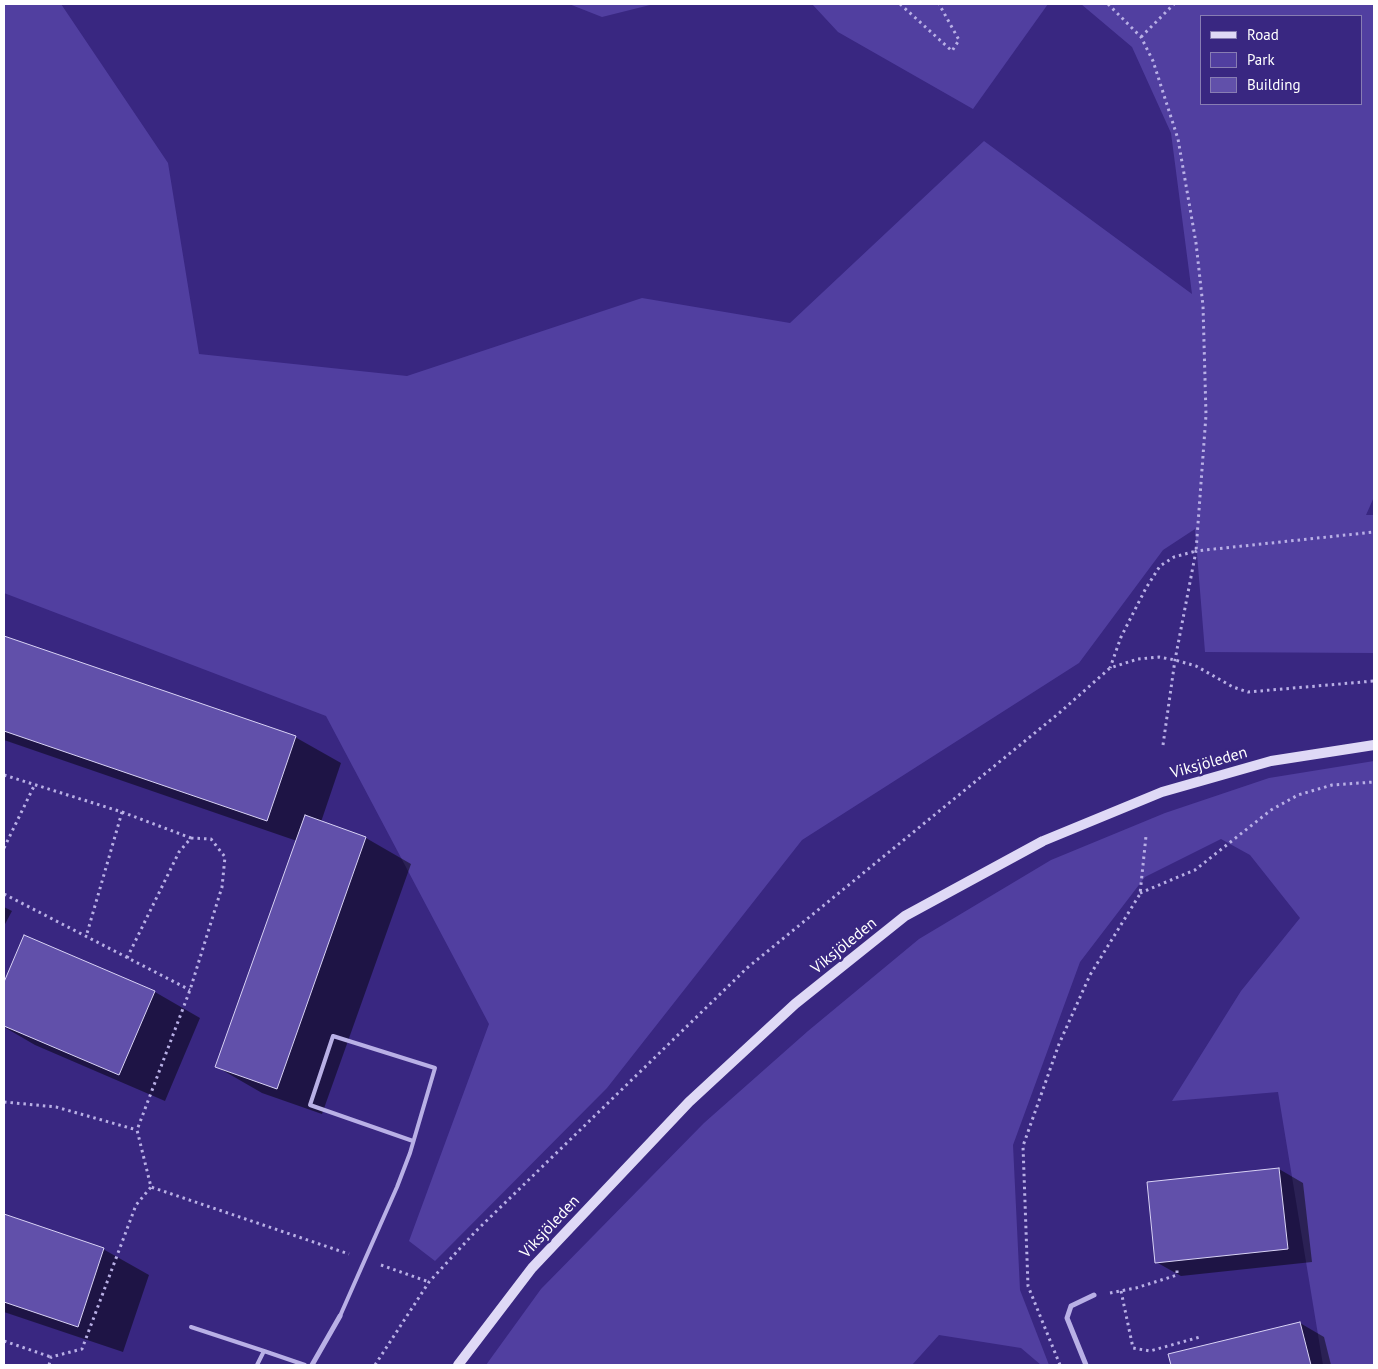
<!DOCTYPE html>
<meta charset="utf-8">
<style>
body{margin:0}
#map{position:relative;width:1378px;height:1369px;overflow:hidden;background:#392781;font-family:"PT Sans",sans-serif}
canvas{display:block}
.frame{position:absolute;inset:0;border:5px solid #fff;pointer-events:none}
.legend{position:absolute;left:1200px;top:15px;width:162px;height:90px;box-sizing:border-box;background:#392781;border:1px solid #887db3;margin:0;padding:6px 9px;list-style:none;font-size:15px;color:#fff}
.legend li{display:flex;align-items:center;gap:10px;height:25px}
.legend b{width:25px;border:1px solid #887db3}
</style>
<div id="map">
<canvas width="1378" height="1369"></canvas>
<div class="frame"></div>
<ul class="legend">
<li><b style="height:6px;background:#dfd9f6"></b>Road</li>
<li><b style="height:14px;background:#513fa0"></b>Park</li>
<li><b style="height:14px;background:#6150aa"></b>Building</li>
</ul>
</div>
<script>
const c = document.querySelector('canvas').getContext('2d');
c.lineJoin = 'round';
function paint(path, color) {
  c.fillStyle = color;
  c.fill(path, 'evenodd');
}
function shape(rows) {
  const path = new Path2D();
  for (const r of rows) {
    path.moveTo(r[0], r[1]);
    for (let i = 2; i < r.length; i += 2) path.lineTo(r[i], r[i + 1]);
  }
  return path;
}
function strokePath(path, color, width, dash) {
  c.strokeStyle = color;
  c.lineWidth = width;
  c.lineCap = dash ? 'butt' : 'round';
  c.setLineDash(dash || []);
  c.stroke(path);
}
function write(font, color, halo, rows, align = 'center') {
  c.font = font + ' "PT Sans",sans-serif';
  c.lineWidth = 5;
  c.setLineDash([]);
  c.textBaseline = 'middle';
  c.strokeStyle = halo;
  c.fillStyle = color;
  for (const [text, x, y, turn = 0] of rows) {
    c.save();
    c.translate(x, y);
    c.rotate((+turn || 0) * Math.PI / 180);
    c.textAlign = isNaN(turn) ? turn : align;
    if (halo) c.strokeText(text, 0, 0);
    c.fillText(text, 0, 0);
    c.restore();
  }
}
const green = shape([
 [4,4,61,4,168,163,199,354,407,376,642,298,790,323,984,141,1192,294,1171,133,1132,47,1081,4,1374,4,1374,497,1366,515,1374,515,1374,653,1205,652,1195,529,1163,550,1079,663,802,840,607,1088,435,1261,409,1241,489,1024,326,716,4,593],
 [1362,16,1362,104,1202,104,1202,16],
 [569,4,654,4,602,17],
 [812,4,1048,4,973,109,838,32],
 [1374,761,1374,1365,1323,1365,1278,1092,1172,1101,1241,991,1300,918,1250,855,1221,839,1145,877,1080,962,1013,1145,1020,1290,1049,1365,1041,1365,1021,1348,939,1335,912,1365,486,1365,541,1289,704,1123,808,1031,919,939,1051,860,1165,813,1269,778]
]);
const shadow = shape([
 [4,637,295,737,341,763,321,822,366,838,411,864,322,1114,262,1093,217,1067,297,841,4,740],
 [4,907,12,911,4,926],
 [25,937,155,992,200,1018,165,1101,35,1045,4,1027,4,986],
 [1279,1169,1303,1183,1312,1262,1181,1276,1156,1262],
 [4,1216,103,1249,149,1275,123,1352,4,1312],
 [1300,1323,1324,1337,1331,1365,1172,1365,1169,1355]
]);
const building = shape([
 [4,636,296,736,267,821,4,731,4,636],
 [305,815,366,837,277,1089,215,1067,305,815],
 [24,935,155,991,119,1075,4,1026,4,982,24,935],
 [1279,1168,1288,1249,1155,1263,1147,1182,1279,1168],
 [4,1214,104,1248,78,1327,4,1302,4,1214],
 [1300,1322,1311,1365,1171,1365,1168,1354,1300,1322]
]);
const path = shape([
 [900,4,952,51,959,40,939,4],
 [1108,4,1141,37,1153,61,1178,139,1196,243,1203,306,1206,415,1196,551,1174,557,1160,566,1146,588,1121,637,1110,668],
 [1141,37,1174,4],
 [1163,745,1175,660,1196,551,1374,532],
 [4,775,122,812,86,937],
 [122,812,191,838],
 [4,848,35,784],
 [1140,893,1195,870,1271,810,1298,795,1332,785,1374,782],
 [4,894,190,990],
 [127,958,179,852,191,838,211,839,225,857,222,887,190,990,137,1130,151,1187,349,1254],
 [4,1102,56,1107,137,1130],
 [381,1265,429,1282],
 [1121,1291,1133,1348,1150,1351,1200,1337],
 [1110,1293,1136,1288,1177,1275,1177,1268],
 [4,1341,51,1357],
 [49,1365,51,1357,82,1349,136,1205,151,1187],
 [375,1365,429,1282,476,1231,747,968,1058,714,1110,668,1138,659,1159,657,1175,660,1196,666,1233,687,1248,692,1374,681],
 [1060,1365,1028,1286,1023,1146,1059,1044,1090,975,1140,894,1146,836]
]);
const service = shape([
 [340,1316,397,1187,410,1153,435,1068,333,1036,310,1105,413,1141],
 [191,1327,264,1351],
 [257,1365,264,1351,305,1365]
]);
const minor = shape([
 [312,1365,340,1316],
 [1086,1365,1067,1318,1071,1306,1094,1295]
]);
const secondary = shape([
 [458,1365,532,1268,689,1102,795,1004,905,916,1043,841,1162,792,1271,761,1374,745]
]);
const streetNames = [
 ["Viksjöleden",1209,763,-16],
 ["Viksjöleden",844,946,-39],
 ["Viksjöleden",550,1227,-47]
];
paint(green, '#513fa0');
paint(shadow, '#0007');
paint(building, '#6150aa');
strokePath(building, '#d9d3f5', 1);
strokePath(path, '#b9b0e6', 3, [2.5, 4]);
strokePath(service, '#b9b0e6', 4);
strokePath(minor, '#b9b0e6', 5);
strokePath(secondary, '#dfd9f6', 10);
write('16px', '#fff', '#392781', streetNames);
</script>
